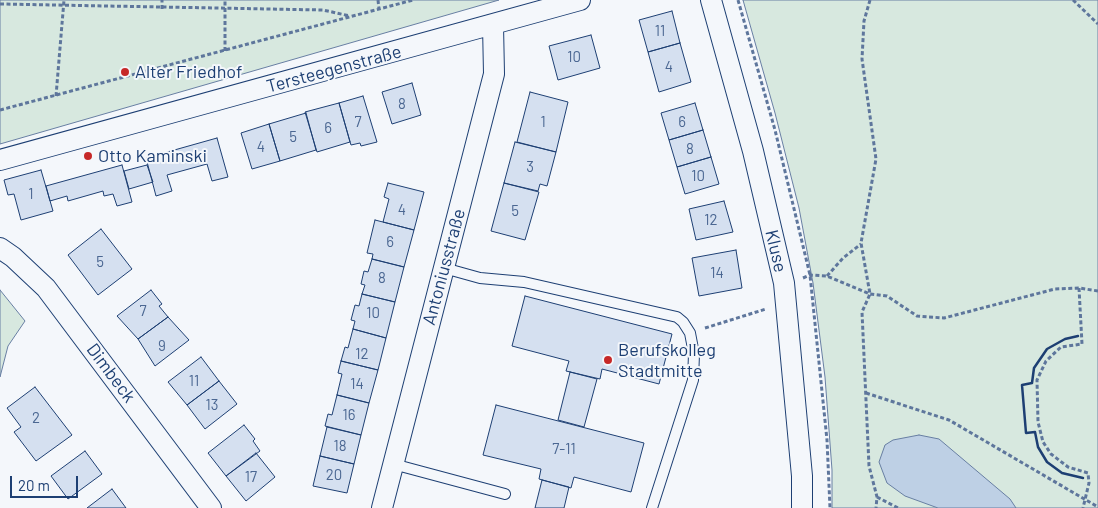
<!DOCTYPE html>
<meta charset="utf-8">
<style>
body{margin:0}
#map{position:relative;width:1098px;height:508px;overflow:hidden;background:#f4f7fb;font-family:Barlow,sans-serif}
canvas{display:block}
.scale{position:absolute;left:10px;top:476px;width:68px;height:22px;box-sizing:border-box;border:2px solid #1d3f73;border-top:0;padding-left:6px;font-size:15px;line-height:18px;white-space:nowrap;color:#1d3f73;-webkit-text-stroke:4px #f4f7fb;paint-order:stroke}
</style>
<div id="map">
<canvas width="1098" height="508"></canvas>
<div class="scale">20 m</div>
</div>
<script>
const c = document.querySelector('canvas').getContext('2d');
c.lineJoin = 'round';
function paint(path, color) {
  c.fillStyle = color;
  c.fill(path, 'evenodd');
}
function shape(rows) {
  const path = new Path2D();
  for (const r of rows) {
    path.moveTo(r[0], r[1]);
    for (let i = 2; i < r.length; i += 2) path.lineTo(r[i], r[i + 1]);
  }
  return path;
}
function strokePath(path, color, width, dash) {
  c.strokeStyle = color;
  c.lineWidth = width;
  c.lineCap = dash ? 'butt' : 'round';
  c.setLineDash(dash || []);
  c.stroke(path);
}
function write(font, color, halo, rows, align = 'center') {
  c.font = font + ' Barlow,sans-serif';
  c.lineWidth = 4;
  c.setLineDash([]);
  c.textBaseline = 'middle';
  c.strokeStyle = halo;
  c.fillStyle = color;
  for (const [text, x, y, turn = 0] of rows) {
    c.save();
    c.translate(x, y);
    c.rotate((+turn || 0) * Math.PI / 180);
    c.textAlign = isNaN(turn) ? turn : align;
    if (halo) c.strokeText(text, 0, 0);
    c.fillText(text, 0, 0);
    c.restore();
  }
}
const green = shape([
 [0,0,499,0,0,144,0,0],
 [743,0,1098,0,1098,508,832,508,832,470,825,377,813,283,799,208,775,113,743,0],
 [0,290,25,321,8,346,0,377,0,290]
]);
const water = shape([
 [919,435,939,439,1010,499,1016,508,938,508,905,496,887,483,879,462,885,445,893,440,919,435]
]);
const building = shape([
 [672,11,680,43,648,52,639,20,672,11],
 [591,35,600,68,558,80,549,46,591,35],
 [680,43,691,82,659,92,648,52,680,43],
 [412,83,421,115,392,124,382,92,412,83],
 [530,92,568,102,556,152,517,142,530,92],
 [363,96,377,142,361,146,360,143,351,145,339,103,363,96],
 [339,103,350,142,317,152,305,112,339,103],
 [695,103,703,130,669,140,661,113,695,103],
 [306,113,316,150,280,161,269,124,306,113],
 [269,124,280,161,252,169,241,133,269,124],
 [703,130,711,157,677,167,669,140,703,130],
 [217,138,228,177,212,181,207,164,167,175,172,191,156,196,146,158,217,138],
 [515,142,556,152,547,186,540,184,538,191,504,183,515,142],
 [711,157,719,184,685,194,677,167,711,157],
 [122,165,132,202,117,206,113,194,104,196,103,191,68,201,67,196,50,201,46,186,122,165],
 [147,165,153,182,129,189,124,171,147,165],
 [41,170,53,211,21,220,14,194,8,195,4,180,41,170],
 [388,183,424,192,414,230,383,222,389,199,384,197,388,183],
 [504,183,539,192,525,240,491,231,504,183],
 [724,201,733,232,696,240,689,209,724,201],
 [375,220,414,230,404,267,372,259,373,254,367,253,375,220],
 [101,229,132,269,98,295,68,255,101,229],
 [736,250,742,288,699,296,692,258,736,250],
 [372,259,404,267,395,302,362,294,365,285,361,284,364,271,368,272,372,259],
 [151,290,162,304,159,306,168,317,138,339,117,316,151,290],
 [362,294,395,302,386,338,353,329,355,321,351,320,355,305,359,306,362,294],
 [525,296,672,334,659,384,602,369,600,379,566,371,569,361,512,346,525,296],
 [168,317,189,340,155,366,138,339,168,317],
 [353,329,386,338,378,370,341,361,345,347,348,348,353,329],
 [201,357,219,381,187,405,168,382,201,357],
 [341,361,378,370,369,403,337,395,342,374,338,373,341,361],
 [570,372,597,379,584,427,558,420,570,372],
 [219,381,237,404,205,429,187,405,219,381],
 [35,387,72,435,36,461,14,432,21,427,7,408,35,387],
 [337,395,369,403,361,435,325,426,328,414,332,415,337,395],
 [496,405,644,443,631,492,574,477,571,488,539,479,541,469,483,455,496,405],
 [244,425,255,439,253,441,260,451,226,476,208,453,244,425],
 [327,427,361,435,354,464,320,456,327,427],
 [85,451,102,474,68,499,51,476,85,451],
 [256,453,275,477,246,501,226,476,256,453],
 [320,456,354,464,347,493,313,486,320,456],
 [542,480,569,487,564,508,535,508,542,480],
 [112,489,126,508,87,508,112,489]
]);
const path = shape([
 [378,0,379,9],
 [738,0,775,130,810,275,827,440,830,508],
 [870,0,864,21,862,59,876,159,861,243,870,294,862,312,869,466,877,497,876,508],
 [1073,0,1098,24],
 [0,4,323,10,350,16],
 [162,9,162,0],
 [225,51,225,0],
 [56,96,64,0],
 [0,110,413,0],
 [827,276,843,258,861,244],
 [803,278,810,275,827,276,870,294,887,296,917,316,944,318,1055,289,1079,288,1098,291],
 [1079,288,1082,344,1061,347,1046,361,1037,380,1038,422,1043,442,1051,454,1068,467,1088,473,1089,483,1083,508],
 [705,328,766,309],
 [866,393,949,420,1098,507],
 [877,497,898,508]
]);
const service = shape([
 [444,268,480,278,524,282,677,317,683,322,690,333,694,354,693,380,652,508],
 [393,464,505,494]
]);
const minor = shape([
 [711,0,753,151,784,283,802,476,802,508],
 [0,160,580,0],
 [0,248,13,257,46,288,211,508],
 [382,508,494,74,493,25]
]);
const wall = shape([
 [1078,336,1065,339,1047,349,1034,368,1032,383,1022,385,1026,433,1035,432,1038,447,1047,462,1062,473,1083,478]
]);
const markers = [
 [125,72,5,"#c62828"],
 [88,156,5,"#c62828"],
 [608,360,5,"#c62828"]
];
const numberNames = [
 ["11",660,31],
 ["10",574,57],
 ["4",669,67],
 ["8",402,104],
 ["7",358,122],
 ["1",543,122],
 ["6",682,122],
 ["6",328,128],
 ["5",293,137],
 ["4",261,147],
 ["8",690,149],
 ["3",530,167],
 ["10",698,176],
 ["1",31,194],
 ["4",402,210],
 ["5",515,211],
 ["12",711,220],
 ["6",390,242],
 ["5",100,262],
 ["14",717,273],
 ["8",382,278],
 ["7",143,311],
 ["10",373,313],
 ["9",162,346],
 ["12",362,354],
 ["11",194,381],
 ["14",357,384],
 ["13",212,405],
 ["16",349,415],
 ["2",36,418],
 ["18",340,446],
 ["7-11",564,449],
 ["20",334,475],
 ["17",251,477]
];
const streetNames = [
 ["Tersteegenstraße",334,69,-15],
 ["Kluse",776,251,77],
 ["Antoniusstraße",444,267,-75],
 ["Dimbeck",111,373,53]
];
const poiNames = [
 ["Alter Friedhof",135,72],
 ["Otto Kaminski",98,156],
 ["Berufskolleg",618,350],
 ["Stadtmitte",618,371]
];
paint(green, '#d7e8df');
strokePath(green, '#687fa3', 1);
paint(water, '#bed0e5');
strokePath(water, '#687fa3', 1);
paint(building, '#d5e0f0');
strokePath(building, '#1d3f73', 1);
strokePath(service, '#1d3f73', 12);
strokePath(minor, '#1d3f73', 22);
strokePath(path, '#5e769c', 3, [4, 2.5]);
strokePath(service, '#f4f7fb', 10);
strokePath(minor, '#f4f7fb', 20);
strokePath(wall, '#1d3f73', 2.5);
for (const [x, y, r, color] of markers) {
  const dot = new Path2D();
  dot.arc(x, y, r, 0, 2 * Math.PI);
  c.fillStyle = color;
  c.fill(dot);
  strokePath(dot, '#f4f7fb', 2);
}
write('15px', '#4b6792', null, numberNames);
write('18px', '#1d3f73', '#f4f7fb', streetNames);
write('18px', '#1d3f73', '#f4f7fb', poiNames, 'left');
</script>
